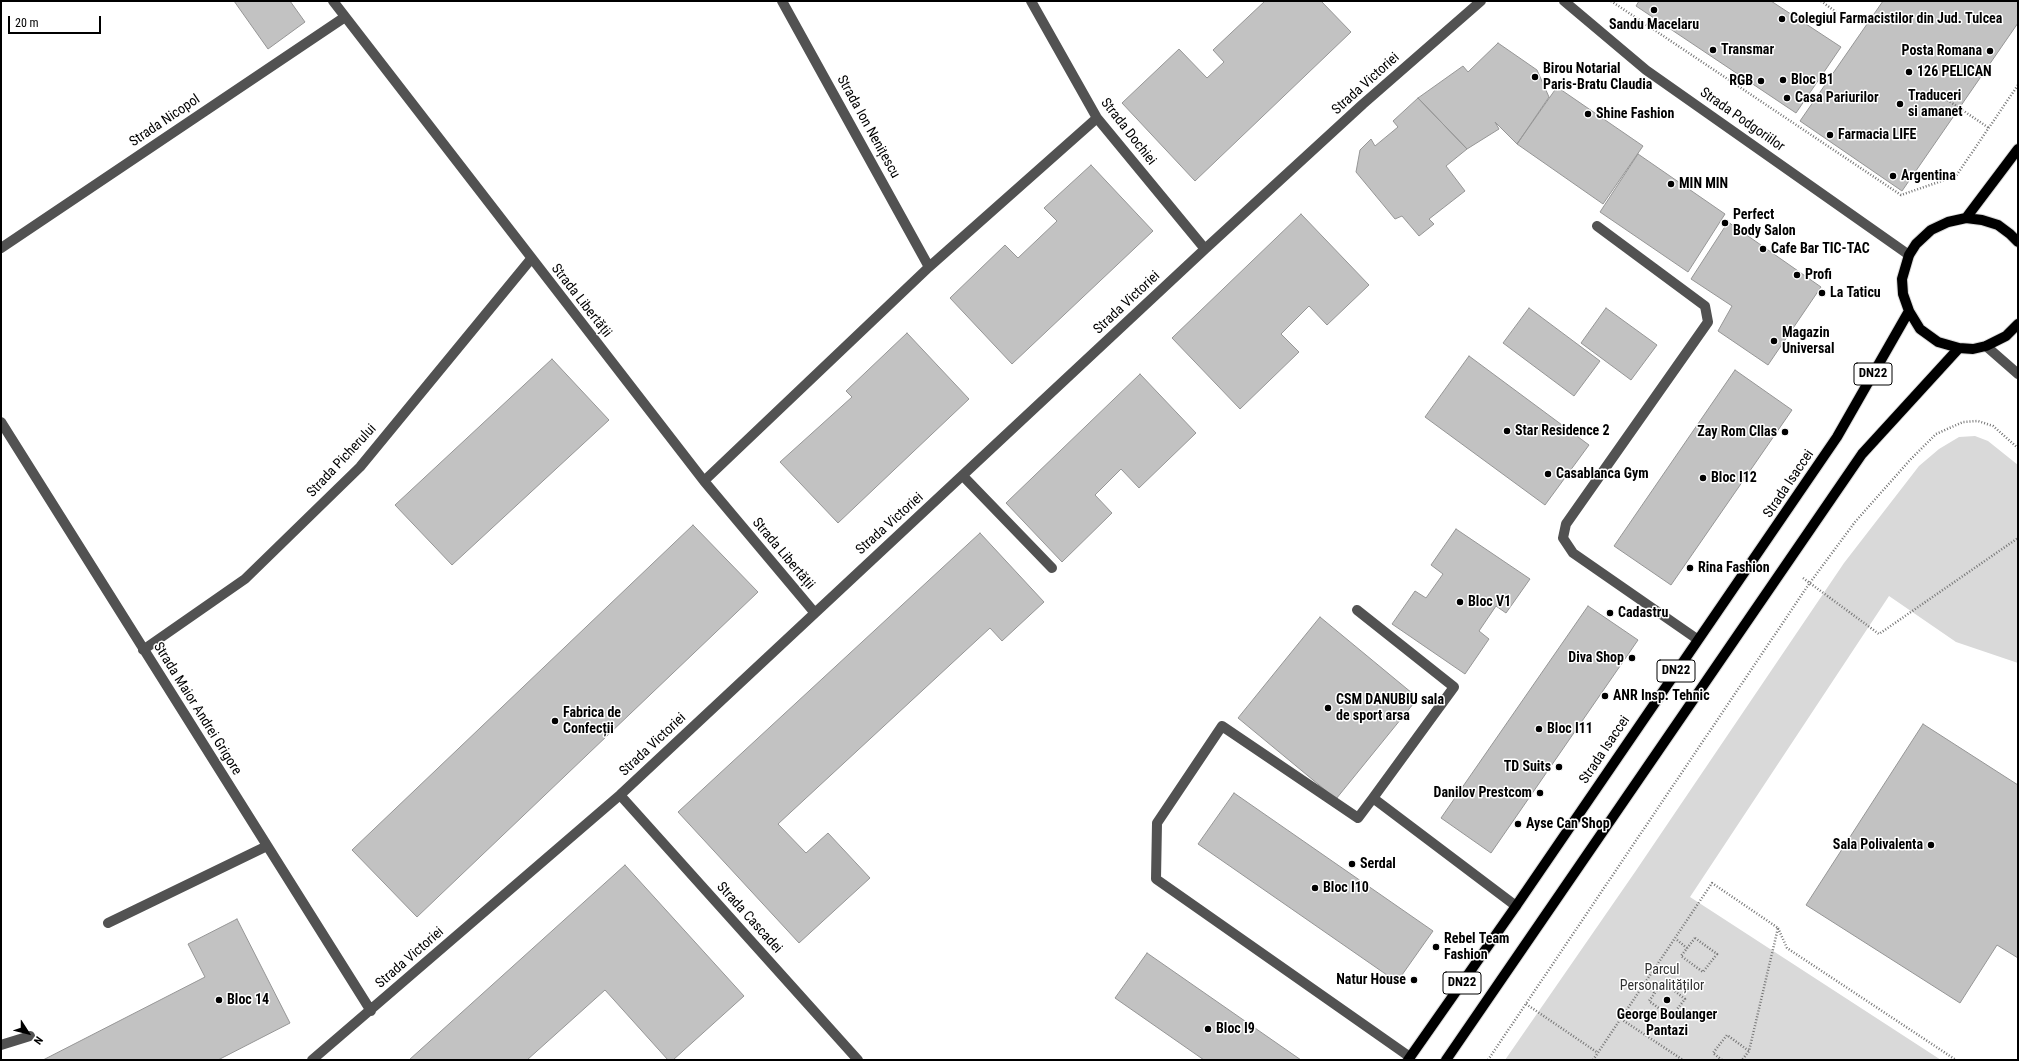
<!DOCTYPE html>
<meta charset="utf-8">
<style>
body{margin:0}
#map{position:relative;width:2019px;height:1061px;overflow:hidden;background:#fff;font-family:"Roboto Condensed",sans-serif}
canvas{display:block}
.frame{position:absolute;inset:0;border:2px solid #000;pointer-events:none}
.north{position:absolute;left:8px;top:1013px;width:40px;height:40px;-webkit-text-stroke:3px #fff;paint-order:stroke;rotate:126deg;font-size:11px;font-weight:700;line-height:16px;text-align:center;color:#000}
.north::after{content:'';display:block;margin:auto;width:14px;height:18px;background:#000;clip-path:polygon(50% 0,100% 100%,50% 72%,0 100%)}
.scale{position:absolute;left:8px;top:16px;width:93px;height:18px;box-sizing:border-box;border:2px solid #000;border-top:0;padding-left:5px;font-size:12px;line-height:14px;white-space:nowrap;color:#000;-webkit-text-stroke:3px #fff;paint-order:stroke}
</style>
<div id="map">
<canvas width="2019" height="1061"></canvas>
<div class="frame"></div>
<div class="north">N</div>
<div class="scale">20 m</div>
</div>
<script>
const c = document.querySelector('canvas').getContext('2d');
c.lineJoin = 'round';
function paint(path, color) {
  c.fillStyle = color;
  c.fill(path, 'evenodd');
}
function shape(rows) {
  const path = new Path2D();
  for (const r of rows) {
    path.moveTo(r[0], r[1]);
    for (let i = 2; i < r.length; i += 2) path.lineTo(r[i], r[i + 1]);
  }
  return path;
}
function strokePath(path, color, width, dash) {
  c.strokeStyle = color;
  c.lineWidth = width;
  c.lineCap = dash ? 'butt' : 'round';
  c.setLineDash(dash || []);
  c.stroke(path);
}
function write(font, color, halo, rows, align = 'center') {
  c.font = font + ' "Roboto Condensed",sans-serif';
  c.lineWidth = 3;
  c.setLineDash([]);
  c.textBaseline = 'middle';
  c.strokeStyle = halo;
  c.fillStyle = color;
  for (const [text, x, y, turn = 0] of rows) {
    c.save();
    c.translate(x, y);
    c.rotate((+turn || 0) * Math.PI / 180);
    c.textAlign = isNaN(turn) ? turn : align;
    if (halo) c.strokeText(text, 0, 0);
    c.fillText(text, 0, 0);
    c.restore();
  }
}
const green = shape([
 [1975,436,1988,441,2018,465,2018,663,1956,642,1889,596,1690,897,1941,1060,1505,1060,1635,872,1844,563,1919,466,1939,449,1959,437]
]);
const building = shape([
 [234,1,290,1,305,22,268,49,234,1],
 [1265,1,1321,1,1351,32,1195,181,1122,103,1179,49,1207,78,1224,62,1213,50,1265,1],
 [1639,1,1771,1,1841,47,1796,113,1636,6,1639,1],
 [1883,1,2018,1,2018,23,1902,191,1800,121,1883,1],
 [1498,43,1537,70,1549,97,1517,144,1495,122,1499,129,1467,149,1418,98,1463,66,1468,72,1498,43],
 [1557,87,1643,146,1603,204,1517,144,1557,87],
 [1418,98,1467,149,1446,166,1465,191,1429,219,1434,224,1419,236,1402,216,1395,219,1356,172,1360,150,1371,139,1375,146,1398,127,1393,121,1418,98],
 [1638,154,1725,214,1688,272,1600,212,1638,154],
 [1091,165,1153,231,1012,364,950,298,1005,245,1018,258,1057,221,1044,208,1091,165],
 [1301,214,1369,285,1327,325,1309,306,1281,334,1299,352,1240,409,1172,338,1301,214],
 [1728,222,1821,287,1768,365,1718,331,1732,306,1691,279,1728,222],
 [1529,308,1600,361,1574,396,1503,343,1529,308],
 [1606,308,1657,345,1631,380,1581,343,1606,308],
 [907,333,969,399,838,523,780,462,852,397,846,391,907,333],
 [1469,356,1589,445,1545,505,1425,417,1469,356],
 [552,359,609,420,452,565,395,505,552,359],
 [1735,370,1792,410,1671,585,1614,546,1735,370],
 [1140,374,1196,433,1139,488,1121,469,1095,495,1112,513,1062,562,1006,503,1140,374],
 [693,525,758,592,417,917,352,850,693,525],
 [1456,529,1530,579,1506,613,1496,606,1479,631,1489,639,1465,674,1392,624,1415,591,1426,598,1443,574,1431,565,1456,529],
 [980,533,1044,602,1002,641,990,628,778,824,806,853,828,833,870,878,799,943,678,812,980,533],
 [1588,606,1638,640,1491,853,1441,818,1588,606],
 [1320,617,1418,698,1336,799,1238,718,1320,617],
 [1923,724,2018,785,2018,958,1997,945,1960,1003,1806,905,1923,724],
 [1234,793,1433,931,1397,982,1198,844,1234,793],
 [625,865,744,996,673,1060,668,1060,605,990,527,1060,409,1060,625,865],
 [237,919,290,1023,218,1060,43,1060,205,977,188,944,237,919],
 [1147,953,1301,1060,1204,1060,1115,998,1147,953]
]);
const path = shape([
 [1611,1,1901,195,1956,176,2018,85],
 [1821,1,1836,12],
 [1940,95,1989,128],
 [1803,578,1879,634,2018,538],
 [1778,928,1787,948,1956,1060],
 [1695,938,1717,954,1703,972,1681,956,1695,938],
 [1677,940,1687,948],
 [1663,982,1685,999,1671,1017,1649,1001,1663,982],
 [1644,984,1655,993],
 [1526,1004,1598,1053],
 [1621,1019,1683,1060],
 [1488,1060,1809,584,1855,522,1909,461,1936,434,1963,422,1978,421,1993,426,2018,448],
 [1593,1060,1712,883,1778,928,1749,1051,1742,1060],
 [1722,1060,1713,1053,1727,1035,1749,1051]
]);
const minor = shape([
 [333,1,704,481,814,612],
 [782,1,929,267],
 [1031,1,1097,118,1205,249],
 [1564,1,1646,70,1909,255],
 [1597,226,1705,306,1708,322,1566,524,1563,538,1573,553,1697,639],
 [1,248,345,17],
 [1986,346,2018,374],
 [1,422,371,1011],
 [963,476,1052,568],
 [704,481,929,267,1097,118],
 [1357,610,1454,687,1373,798,1516,906],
 [143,650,245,579,360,467,531,259],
 [620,795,858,1060],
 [1373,798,1358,818,1222,726,1157,823,1156,879,1410,1057],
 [108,923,267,846],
 [1,1045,30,1036],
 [312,1060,620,795,1205,249,1363,104,1481,1]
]);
const major = shape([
 [1966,218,2018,149],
 [2018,242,2010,234,1998,225,1982,220,1966,218,1948,222,1931,230,1916,244,1909,255,1902,279,1903,294,1909,311,1920,329,1938,342,1959,348,1973,349,1986,346,2006,336,2018,324],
 [1408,1060,1516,906,1837,437,1909,311],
 [1446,1060,1862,454,1959,348]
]);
const markers = [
 [1654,10,4,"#000"],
 [1782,19,4,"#000"],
 [1713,50,4,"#000"],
 [1990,51,4,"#000"],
 [1909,72,4,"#000"],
 [1535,77,4,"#000"],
 [1783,80,4,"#000"],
 [1761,81,4,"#000"],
 [1787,98,4,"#000"],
 [1900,104,4,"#000"],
 [1588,114,4,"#000"],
 [1830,135,4,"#000"],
 [1893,176,4,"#000"],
 [1671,184,4,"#000"],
 [1725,223,4,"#000"],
 [1763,249,4,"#000"],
 [1797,275,4,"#000"],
 [1822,293,4,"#000"],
 [1774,341,4,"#000"],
 [1507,431,4,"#000"],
 [1785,432,4,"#000"],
 [1548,474,4,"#000"],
 [1703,478,4,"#000"],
 [1690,568,4,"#000"],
 [1460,602,4,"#000"],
 [1610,613,4,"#000"],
 [1632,658,4,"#000"],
 [1605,696,4,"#000"],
 [1328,708,4,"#000"],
 [555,721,4,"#000"],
 [1539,729,4,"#000"],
 [1559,767,4,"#000"],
 [1540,793,4,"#000"],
 [1518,824,4,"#000"],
 [1931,845,4,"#000"],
 [1352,864,4,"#000"],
 [1315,888,4,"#000"],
 [1436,947,4,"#000"],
 [1414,980,4,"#000"],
 [219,1000,4,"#000"],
 [1667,1000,4,"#000"],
 [1208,1029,4,"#000"]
];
const shields = [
 [1873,374,38],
 [1676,671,38],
 [1462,983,38]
];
const shieldNames = [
 ["DN22",1873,374],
 ["DN22",1676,671],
 ["DN22",1462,983]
];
const poiNames = [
 ["Colegiul Farmacistilor din Jud. Tulcea",1790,19],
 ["Sandu Macelaru",1654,25,"center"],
 ["Transmar",1721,50],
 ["Posta Romana",1982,51,"right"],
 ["Birou Notarial",1543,69],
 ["Paris-Bratu Claudia",1543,85],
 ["126 PELICAN",1917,72],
 ["Bloc B1",1791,80],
 ["RGB",1753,81,"right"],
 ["Traduceri",1908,96],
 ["si amanet",1908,112],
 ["Casa Pariurilor",1795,98],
 ["Shine Fashion",1596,114],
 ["Farmacia LIFE",1838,135],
 ["Argentina",1901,176],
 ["MIN MIN",1679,184],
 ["Perfect",1733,215],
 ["Body Salon",1733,231],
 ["Cafe Bar TIC-TAC",1771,249],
 ["Profi",1805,275],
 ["La Taticu",1830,293],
 ["Magazin",1782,333],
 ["Universal",1782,349],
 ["Star Residence 2",1515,431],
 ["Zay Rom Cllas",1777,432,"right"],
 ["Casablanca Gym",1556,474],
 ["Bloc I12",1711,478],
 ["Rina Fashion",1698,568],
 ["Bloc V1",1468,602],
 ["Cadastru",1618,613],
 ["Diva Shop",1624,658,"right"],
 ["ANR Insp. Tehnic",1613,696],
 ["CSM DANUBIU sala",1336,700],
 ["de sport arsa",1336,716],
 ["Fabrica de",563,713],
 ["Confecții",563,729],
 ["Bloc I11",1547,729],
 ["TD Suits",1551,767,"right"],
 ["Danilov Prestcom",1532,793,"right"],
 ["Ayse Can Shop",1526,824],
 ["Sala Polivalenta",1923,845,"right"],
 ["Serdal",1360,864],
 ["Bloc I10",1323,888],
 ["Rebel Team",1444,939],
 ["Fashion",1444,955],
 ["Natur House",1406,980,"right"],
 ["Bloc 14",227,1000],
 ["George Boulanger",1667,1015,"center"],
 ["Pantazi",1667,1031,"center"],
 ["Bloc I9",1216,1029]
];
const streetNames = [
 ["Strada Victoriei",1366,84,-42],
 ["Strada Podgoriilor",1742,120,35],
 ["Strada Nicopol",165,121,-34],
 ["Strada Ion Nenițescu",868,127,61],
 ["Strada Dochiei",1128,132,52],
 ["Strada Libertății",581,301,52],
 ["Strada Victoriei",1127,303,-43],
 ["Strada Picherului",342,461,-47],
 ["Strada Isaccei",1789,484,-56],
 ["Strada Victoriei",890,524,-42],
 ["Strada Libertății",783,554,50],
 ["Strada Maior Andrei Grigore",197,709,58],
 ["Strada Victoriei",653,745,-43],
 ["Strada Isaccei",1605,750,-56],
 ["Strada Cascadei",749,918,48],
 ["Strada Victoriei",410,958,-41]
];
const parkNames = [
 ["Parcul",1662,970],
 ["Personalităților",1662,986]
];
paint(green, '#d9d9d9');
paint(building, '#c2c2c2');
strokePath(building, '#969696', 1);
strokePath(major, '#dbdbdb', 12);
strokePath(path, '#747474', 2.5, [1, 2]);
strokePath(minor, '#525252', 10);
strokePath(major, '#000', 10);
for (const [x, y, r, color] of markers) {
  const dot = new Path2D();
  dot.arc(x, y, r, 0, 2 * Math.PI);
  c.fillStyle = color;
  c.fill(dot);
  strokePath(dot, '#fff', 1.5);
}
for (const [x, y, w] of shields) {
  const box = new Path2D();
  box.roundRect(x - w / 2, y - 11, w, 22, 3);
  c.fillStyle = '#fff';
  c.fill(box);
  strokePath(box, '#000', 1);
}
write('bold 13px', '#000', null, shieldNames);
write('bold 14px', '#000', '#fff', poiNames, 'left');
write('14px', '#000', '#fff', streetNames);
write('14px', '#303030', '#fff', parkNames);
</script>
